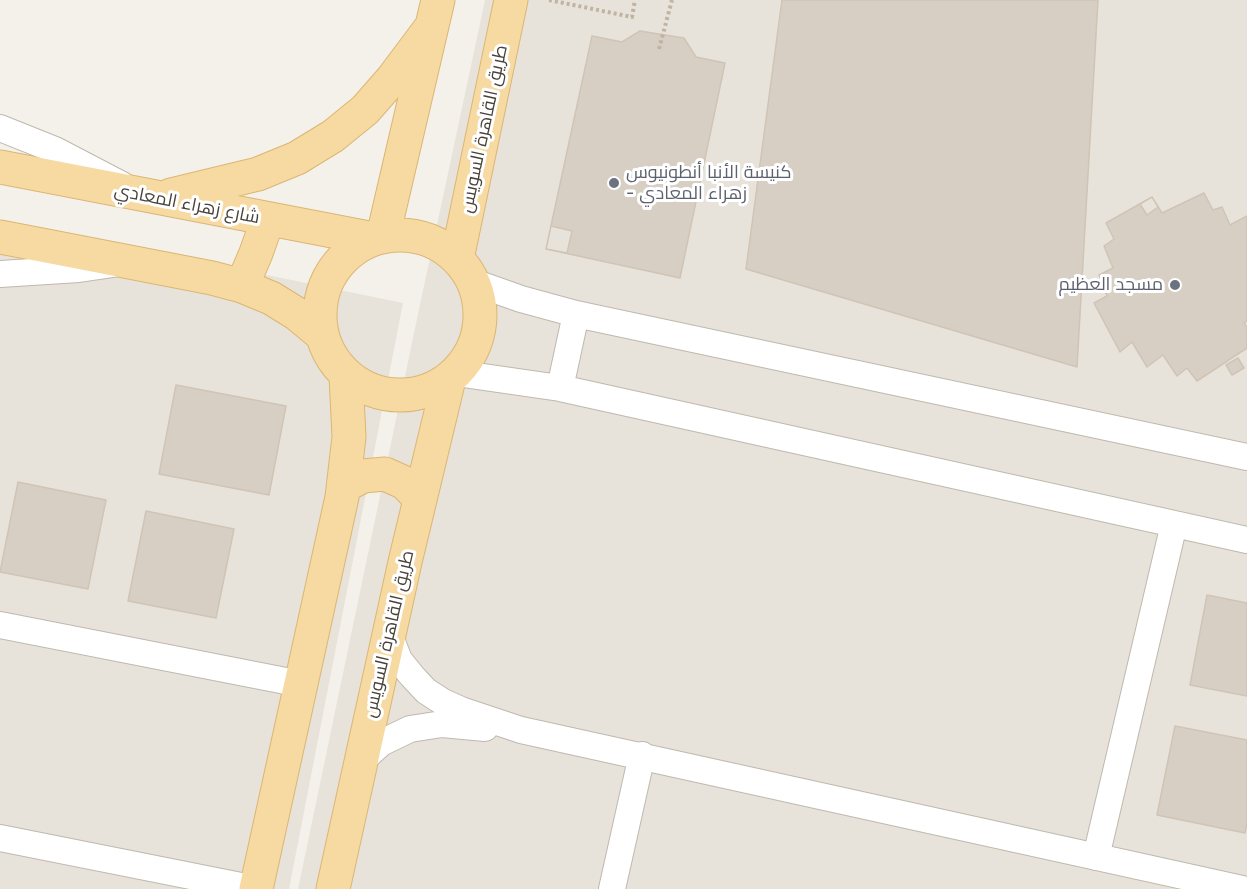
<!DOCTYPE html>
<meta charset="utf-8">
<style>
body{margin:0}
canvas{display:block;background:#f4f1eb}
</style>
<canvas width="1247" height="889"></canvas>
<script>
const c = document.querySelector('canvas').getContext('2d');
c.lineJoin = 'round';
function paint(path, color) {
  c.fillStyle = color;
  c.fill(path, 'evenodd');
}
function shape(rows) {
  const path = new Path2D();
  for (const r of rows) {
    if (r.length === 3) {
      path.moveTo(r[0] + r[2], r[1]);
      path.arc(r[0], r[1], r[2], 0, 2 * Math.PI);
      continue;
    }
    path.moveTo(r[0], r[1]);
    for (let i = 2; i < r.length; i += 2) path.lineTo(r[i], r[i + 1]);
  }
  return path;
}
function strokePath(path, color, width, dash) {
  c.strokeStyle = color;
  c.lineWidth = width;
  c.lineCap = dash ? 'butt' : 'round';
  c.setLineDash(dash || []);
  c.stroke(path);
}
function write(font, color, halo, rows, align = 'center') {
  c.font = font + ' Inter,Cairo,sans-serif';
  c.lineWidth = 6;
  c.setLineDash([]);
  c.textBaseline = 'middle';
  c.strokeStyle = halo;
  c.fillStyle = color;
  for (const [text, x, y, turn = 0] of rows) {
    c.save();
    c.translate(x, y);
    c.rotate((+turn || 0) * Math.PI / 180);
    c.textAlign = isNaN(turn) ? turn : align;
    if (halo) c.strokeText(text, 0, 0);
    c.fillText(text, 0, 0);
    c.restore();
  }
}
const residential = shape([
 [485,0,1247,0,1247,889,298,889,419,309],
 [0,220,403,303,289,889,0,889]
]);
const building = shape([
 [782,0,1098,0,1077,367,746,269,782,0],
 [640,31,684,38,696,57,725,63,680,278,546,249,592,36,622,42,640,31],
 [1204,193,1213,210,1222,207,1230,225,1247,216,1247,321,1244,323,1247,327,1247,348,1197,381,1187,368,1177,376,1163,355,1147,367,1132,342,1120,352,1094,303,1107,296,1099,275,1113,268,1104,246,1114,239,1106,223,1152,197,1162,213,1204,193],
 [1152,197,1158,207,1147,215,1140,204,1152,197],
 [551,226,572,231,567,253,546,249,551,226],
 [1238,358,1244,368,1232,375,1226,365,1238,358],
 [176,385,286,406,269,495,159,474,176,385],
 [18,482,106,500,88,589,0,572,18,482],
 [146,511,234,529,216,618,128,601,146,511],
 [1207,595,1247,603,1247,696,1190,685,1207,595],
 [1175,726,1247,740,1247,823,1245,833,1157,815,1175,726]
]);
const path = shape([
 [549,0,632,17,635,0],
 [659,49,672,0]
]);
const minor = shape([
 [0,128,55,150,122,185],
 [0,274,79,269,113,264],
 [473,282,521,299,576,314,1247,457],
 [456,373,560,388,1247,540],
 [560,388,576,314],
 [0,625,301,684],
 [389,634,399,660,412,676,426,691,443,702,461,710,521,730,1242,889],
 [361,761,381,743,410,729,442,724,485,728],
 [0,838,256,889],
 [1096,857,1174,524],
 [612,889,642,755]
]);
const major = shape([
 [0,167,374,239],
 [171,195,258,174,297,158,333,136,365,110,393,78,432,26],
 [400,315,80],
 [383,236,438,0],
 [0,237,212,278,242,286,271,298,297,314,321,334],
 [457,259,511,0],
 [242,286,256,253,268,219],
 [344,486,363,476,385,474,405,483,420,499],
 [256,889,342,497,349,437,346,376],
 [333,889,405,562,449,379]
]);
const markers = [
 [614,183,6,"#6b7280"],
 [1175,285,6,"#6b7280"]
];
const streetNames = [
 ["طريق القاهرة السويس",484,129,-78],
 ["شارع زهراء المعادي",187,204,11],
 ["طريق القاهرة السويس",389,634,-77]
];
const worshipNames = [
 ["كنيسة الأنبا أنطونيوس",626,173],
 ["- زهراء المعادي",626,194],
 ["مسجد العظيم",1163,285,"right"]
];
paint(residential, '#e8e3da');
paint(building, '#d8cfc4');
strokePath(building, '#cfc4b5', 1.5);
strokePath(minor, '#bfb8ae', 28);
strokePath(major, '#dbb673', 35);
strokePath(path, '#c0b3a1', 4, [3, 3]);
strokePath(minor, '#fff', 26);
strokePath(major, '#f6daa2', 33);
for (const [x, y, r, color] of markers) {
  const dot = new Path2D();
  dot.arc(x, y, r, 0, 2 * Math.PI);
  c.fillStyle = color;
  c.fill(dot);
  strokePath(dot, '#fff', 2);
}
write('18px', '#484239', '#fff', streetNames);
write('18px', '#5b616d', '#fff', worshipNames, 'left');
</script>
